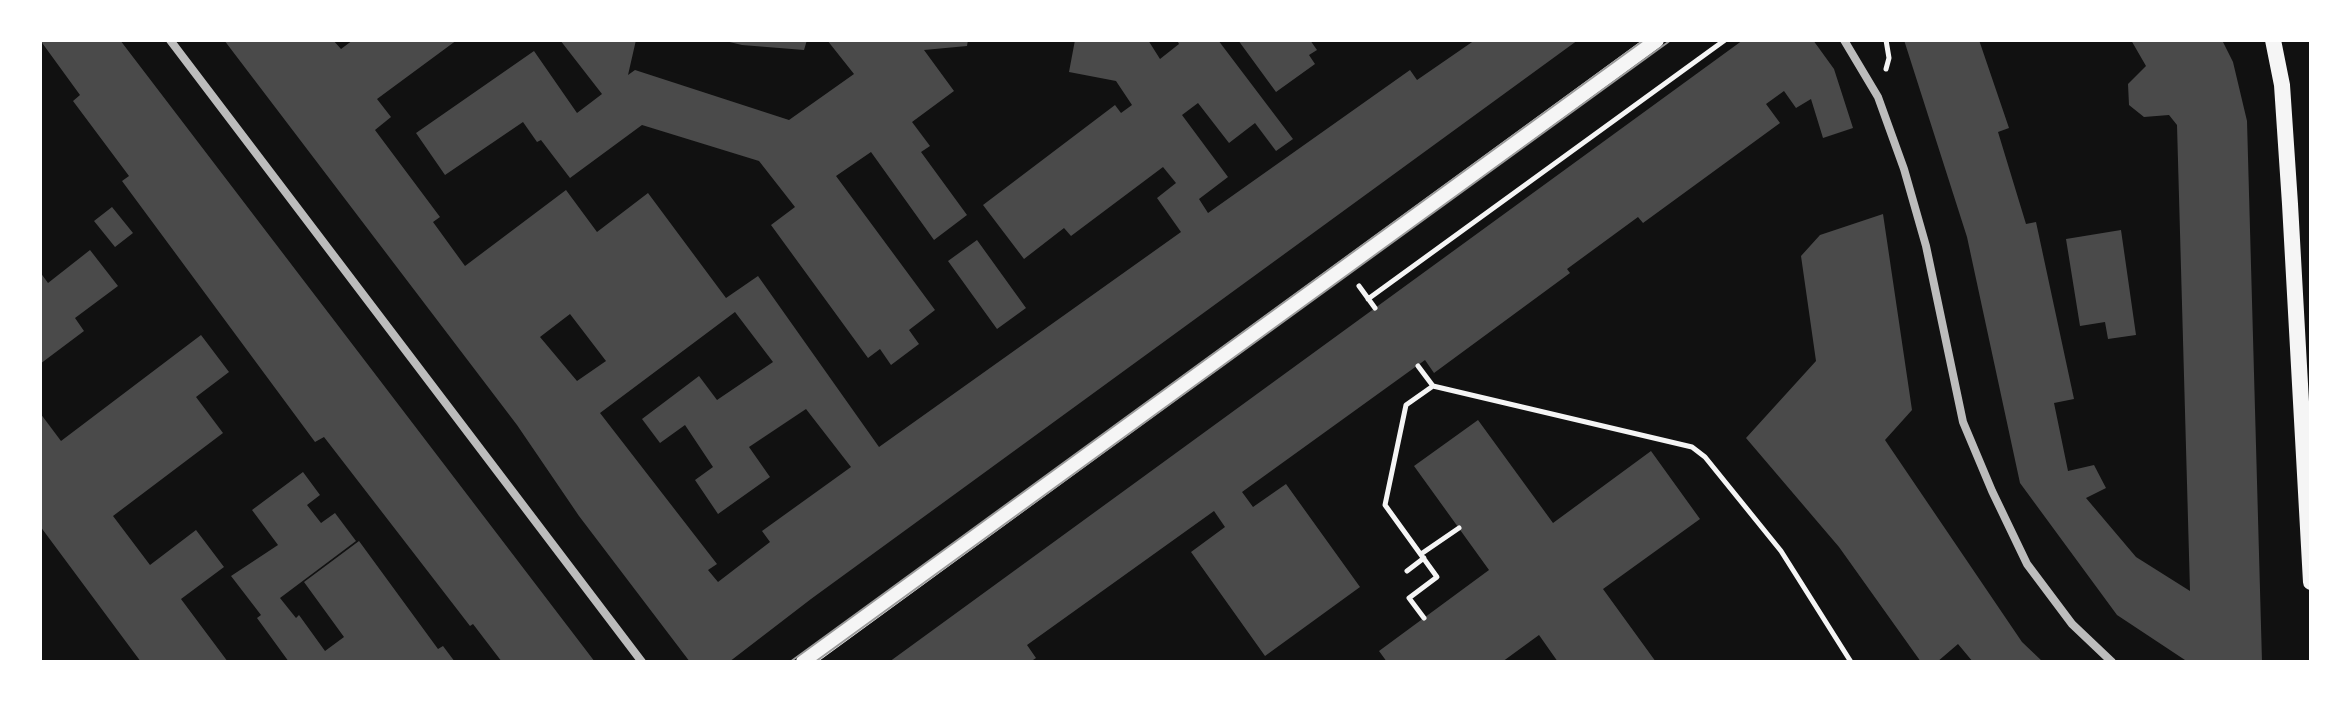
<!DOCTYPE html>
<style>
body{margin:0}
#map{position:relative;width:2351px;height:702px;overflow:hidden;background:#111;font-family:"Noto Serif",serif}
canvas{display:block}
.frame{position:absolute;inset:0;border:42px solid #fff;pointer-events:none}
</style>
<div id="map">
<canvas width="2351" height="702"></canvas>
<div class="frame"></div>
</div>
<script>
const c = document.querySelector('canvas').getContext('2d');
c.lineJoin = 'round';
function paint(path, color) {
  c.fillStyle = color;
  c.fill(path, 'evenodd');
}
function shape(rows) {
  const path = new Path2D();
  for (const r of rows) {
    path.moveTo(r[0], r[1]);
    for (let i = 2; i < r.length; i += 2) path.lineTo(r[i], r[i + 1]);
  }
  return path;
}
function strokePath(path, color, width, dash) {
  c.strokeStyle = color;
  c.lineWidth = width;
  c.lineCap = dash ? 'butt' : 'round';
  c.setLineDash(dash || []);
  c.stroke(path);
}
const building = shape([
 [40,40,120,40,595,662,502,662,473,624,470,626,324,437,315,442,122,181,129,176,73,101,80,95],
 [224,40,333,40,341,49,353,40,457,40,377,99,391,117,375,130,440,217,433,222,465,266,566,190,597,232,648,193,726,298,758,276,879,447,1181,232,1157,198,1176,183,1163,167,1071,236,1064,228,1024,259,983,205,1115,105,1121,113,1132,105,1116,81,1069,72,1075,40,1148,40,1160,59,1179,44,1177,40,1218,40,1293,139,1276,151,1255,123,1229,143,1198,103,1182,115,1228,177,1199,199,1208,213,1410,70,1417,80,1475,40,1578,40,811,599,729,662,690,662,579,516,517,425],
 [735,312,773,362,717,400,699,376,642,419,660,443,685,425,713,467,695,480,718,514,770,477,749,447,806,409,851,467,762,531,770,542,718,582,708,570,717,564,600,413],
 [570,314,606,361,577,381,540,337],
 [560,40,636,40,628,75,635,70,789,120,854,74,827,40,968,40,967,46,924,50,954,91,912,122,930,146,921,152,967,215,934,240,871,152,836,176,935,310,909,330,919,344,891,365,880,349,868,358,771,225,795,207,759,161,642,125,570,178,541,140,537,142,523,122,445,175,416,133,534,51,577,113,602,94],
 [721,40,807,40,804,50,742,45],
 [1238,40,1310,40,1317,50,1309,55,1315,64,1276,92],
 [1743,40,1813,40,1834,69,1853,128,1823,138,1811,99,1796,108,1784,91,1766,104,1780,123,1643,223,1638,217,1567,269,1570,273,1434,373,1425,360,1242,492,1253,507,1286,484,1360,587,1265,656,1191,552,1225,527,1214,511,1027,645,1036,658,1030,662,889,662],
 [1904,40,1979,40,2009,128,1998,132,2026,224,2036,222,2074,399,2054,403,2068,471,2094,465,2106,488,2086,498,2136,557,2190,591,2177,125,2169,115,2144,117,2129,105,2128,84,2146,66,2131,40,2222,40,2233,62,2247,121,2262,662,2188,662,2117,615,2020,483,1967,237],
 [112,207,133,233,115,247,94,221],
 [1883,214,1912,410,1885,440,2022,642,2043,662,1973,662,1958,644,1937,662,1921,662,1839,547,1746,438,1816,361,1801,256,1820,235],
 [2121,230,2136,335,2108,339,2105,322,2080,326,2066,239],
 [977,240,1026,308,997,329,948,261],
 [90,250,118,286,75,318,84,331,40,364,40,272,48,283],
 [201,335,229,372,196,397,223,433,113,516,150,565,196,530,224,567,181,599,228,662,141,662,40,526,40,413,61,441],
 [1478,420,1553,523,1651,451,1700,519,1603,589,1656,662,1558,662,1539,635,1502,662,1387,662,1379,651,1489,570,1414,466],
 [303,472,320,495,307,505,321,523,335,513,356,541,280,598,296,618,299,615,325,651,344,637,304,582,359,541,438,649,443,646,455,662,289,662,257,618,261,615,231,576,278,545,252,510]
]);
const path = shape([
 [1886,40,1889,58,1886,69],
 [1359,286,1375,308],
 [1368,299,1725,40],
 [1418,366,1433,386,1692,447,1705,457,1781,551,1851,662],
 [1421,554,1459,528],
 [1407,571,1424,558],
 [1424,618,1409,598,1437,577,1385,505,1406,405,1433,386]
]);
const minor = shape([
 [170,40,642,662],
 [1844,40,1878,97,1904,169,1926,246,1963,422,1992,491,2027,564,2072,624,2112,662]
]);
const secondary = shape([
 [2273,40,2282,85,2290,204,2311,582],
 [804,662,1656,40]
]);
const tram = shape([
 [790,662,1644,40],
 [815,662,1671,40]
]);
paint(building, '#4a4a4a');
strokePath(path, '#f5f5f5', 5);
strokePath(minor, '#bcbcbc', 8);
strokePath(secondary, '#f5f5f5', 16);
strokePath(tram, '#9a9a9a', 2);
</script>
